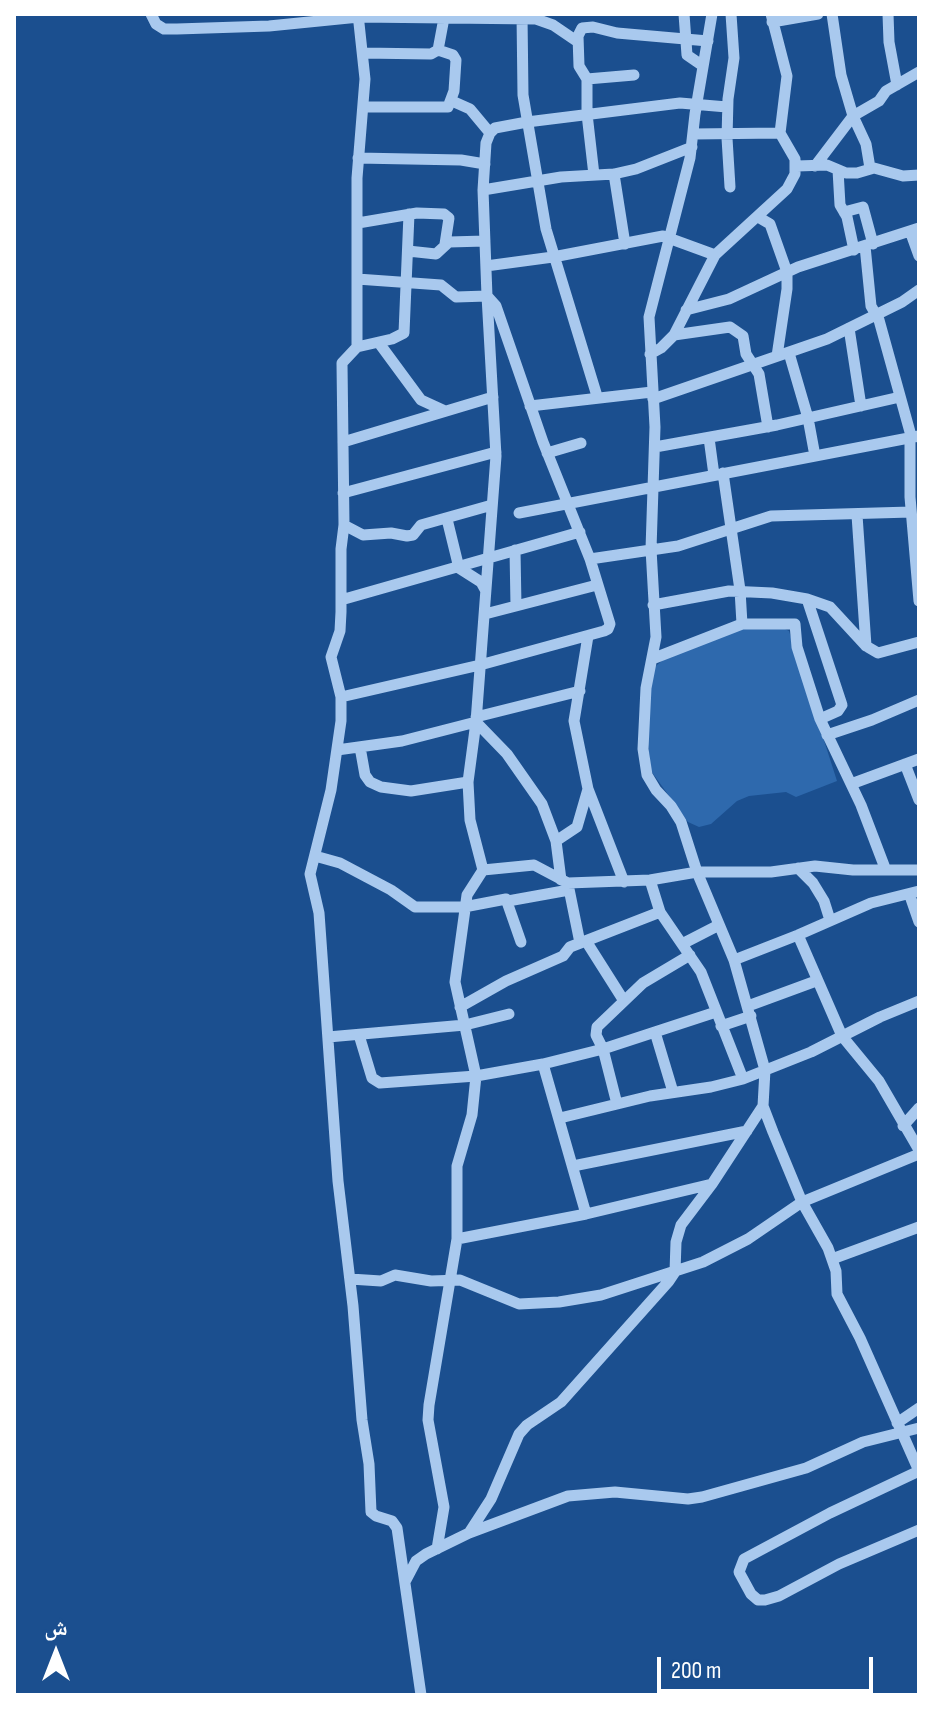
<!DOCTYPE html>
<meta charset="utf-8">
<style>
body{margin:0}
#map{position:relative;width:933px;height:1709px;overflow:hidden;background:#1b4f8f;font-family:"Sofia Sans Condensed","Noto Naskh Arabic",sans-serif}
canvas{display:block}
.frame{position:absolute;inset:0;border:16px solid #fff;pointer-events:none}
.north{position:absolute;left:16px;top:1613px;width:80px;height:80px;-webkit-text-stroke:6px #1b4f8f;paint-order:stroke;rotate:0deg;font-size:22px;font-weight:700;line-height:32px;text-align:center;color:#fff}
.north::after{content:'';display:block;margin:auto;width:28px;height:36px;background:#fff;clip-path:polygon(50% 0,100% 100%,50% 72%,0 100%)}
.scale{position:absolute;left:657px;top:1657px;width:216px;height:36px;box-sizing:border-box;border:4px solid #fff;border-top:0;padding-left:10px;font-size:24px;line-height:28px;white-space:nowrap;color:#fff;-webkit-text-stroke:6px #1b4f8f;paint-order:stroke}
</style>
<div id="map">
<canvas width="933" height="1709"></canvas>
<div class="frame"></div>
<div class="north">ش</div>
<div class="scale">200 m</div>
</div>
<script>
const c = document.querySelector('canvas').getContext('2d');
c.lineJoin = 'round';
function paint(path, color) {
  c.fillStyle = color;
  c.fill(path, 'evenodd');
}
function shape(rows) {
  const path = new Path2D();
  for (const r of rows) {
    path.moveTo(r[0], r[1]);
    for (let i = 2; i < r.length; i += 2) path.lineTo(r[i], r[i + 1]);
  }
  return path;
}
function strokePath(path, color, width, dash) {
  c.strokeStyle = color;
  c.lineWidth = width;
  c.lineCap = dash ? 'butt' : 'round';
  c.setLineDash(dash || []);
  c.stroke(path);
}
const green = shape([
 [746,627,781,627,789,631,837,781,796,797,786,792,749,796,737,801,711,824,699,827,688,822,651,771,647,734,652,669,668,656]
]);
const minor = shape([
 [151,14,156,24,164,29,177,29,269,26,359,17,536,19,553,25,578,42],
 [358,14,365,79,357,178,357,347,342,363,344,525,341,549,341,612,340,631,331,657,341,697,341,721,331,790,310,874,319,913,338,1181,353,1306,362,1420,369,1464,371,1512,376,1516,392,1521,397,1528,421,1695],
 [684,14,687,55,703,66],
 [712,14,695,114,690,158,649,317,655,427,651,549,656,637,646,688,643,749,647,775,656,790,671,806,681,822,697,872,734,960,765,1070,763,1106,773,1132,802,1202,828,1248,836,1271,837,1294,860,1338,919,1471,830,1513,744,1559,739,1572,751,1594,758,1600,765,1600,779,1596,839,1564,919,1530],
 [832,14,841,75,853,116,866,144,870,168],
 [888,14,889,42,897,85],
 [522,15,523,95,546,229,597,396],
 [772,22,818,14],
 [438,50,444,18],
 [363,53,431,54,438,50,453,55,456,60,454,91,448,107,363,107],
 [587,79,634,75],
 [452,101,470,109,490,133],
 [693,134,780,133],
 [358,158,461,160,485,164],
 [797,166,827,165,846,173,857,173,874,168,903,176,919,175],
 [815,166,853,116,879,101,886,91,919,72],
 [838,170,840,205,847,217,854,250],
 [614,174,625,244],
 [594,175,587,114,587,79,579,66,578,36,582,28,593,27,617,33,708,41],
 [730,187,727,138,728,99,734,58,731,14],
 [483,190,561,177,614,174,636,169,692,147],
 [844,212,863,207,873,244],
 [758,217,770,224,787,272,787,289,777,356],
 [358,223,417,213,444,214,449,218,445,244],
 [910,231,919,256],
 [865,246,871,306,879,320,910,432,910,497,919,601],
 [408,251,436,254,449,242,485,241],
 [486,266,553,257,663,236,715,255],
 [686,310,729,299,798,267,919,228],
 [849,328,861,406],
 [674,335,730,327,743,336,746,354,759,374,768,427],
 [379,343,421,400,445,411],
 [357,347,392,339,404,333,409,214],
 [789,353,808,418,815,456],
 [650,354,661,348,674,335,715,255,787,189,795,174,795,159,780,133,787,76,771,14],
 [653,399,827,339,902,302,919,290],
 [530,406,652,392],
 [709,438,714,475],
 [343,442,493,397],
 [655,447,777,425,900,397],
 [547,453,581,443],
 [723,473,740,590,742,624],
 [343,493,496,452],
 [519,513,919,436],
 [857,515,866,646],
 [447,519,459,568,481,582,486,591],
 [344,525,363,535,391,533,407,536,413,535,421,525,492,505],
 [515,550,516,606],
 [590,559,678,546,771,516,911,512],
 [807,599,842,705,838,711,820,719],
 [341,600,580,532],
 [653,605,729,591,772,593,807,599,830,607,866,646,878,653,919,642],
 [485,614,597,585],
 [652,659,742,624,795,624,797,647,820,719,861,805,885,868],
 [341,697,480,665,604,631,608,629,610,624,590,559,543,442,496,306,487,296,456,297,441,285,357,279],
 [476,717,580,691],
 [827,735,872,720,919,700],
 [360,747,365,775,370,782,381,787,411,791,468,782],
 [337,750,402,741,476,722,507,754,542,804,556,841,561,880],
 [905,764,919,800],
 [851,784,919,759],
 [588,789,624,882],
 [556,841,577,827,588,789,574,721,588,636],
 [315,856,340,863,391,890,415,907,464,907,506,899,521,942],
 [798,868,813,883,824,901,830,920],
 [483,870,534,865,568,883,650,880,697,872,771,872,815,866,853,870,919,870],
 [650,880,660,912,701,972,743,1079],
 [568,884,580,943],
 [910,896,919,922],
 [508,901,569,890],
 [798,935,842,1036,879,1081,919,1150],
 [586,941,624,1001],
 [684,943,719,925],
 [734,960,798,935,871,903,919,891],
 [748,1006,816,981],
 [460,1007,506,981,563,956,570,947,660,912],
 [721,1026,751,1016],
 [655,1032,673,1092],
 [359,1035,372,1078,380,1083,476,1076,543,1064,603,1049,716,1012],
 [328,1037,465,1025,509,1014],
 [543,1064,586,1214],
 [617,1104,603,1049,596,1035,597,1027,643,983,690,955],
 [560,1118,650,1096,711,1087,743,1079,811,1052,880,1017,919,1001],
 [903,1126,919,1108],
 [573,1166,747,1131],
 [457,1239,586,1214,712,1184],
 [832,1259,919,1227],
 [350,1279,381,1281,395,1275,431,1281,460,1280,519,1304,559,1302,601,1295,703,1262,748,1239,802,1202,919,1154],
 [897,1423,919,1408],
 [469,1533,491,1499,519,1434,527,1425,561,1402,669,1281,675,1272,676,1242,681,1225,712,1184,763,1106],
 [437,1549,444,1507,428,1420,429,1405,457,1239,457,1166,472,1115,476,1076,455,982,467,895,483,870,470,820,468,782,476,722,496,456,487,296,483,190,486,143,490,133,495,128,527,122,680,103,727,107],
 [406,1580,416,1561,426,1554,469,1533,568,1496,615,1492,688,1499,702,1497,806,1468,863,1442,919,1428]
]);
paint(green, '#2e69ad');
strokePath(minor, '#a9c9ee', 11);
</script>
